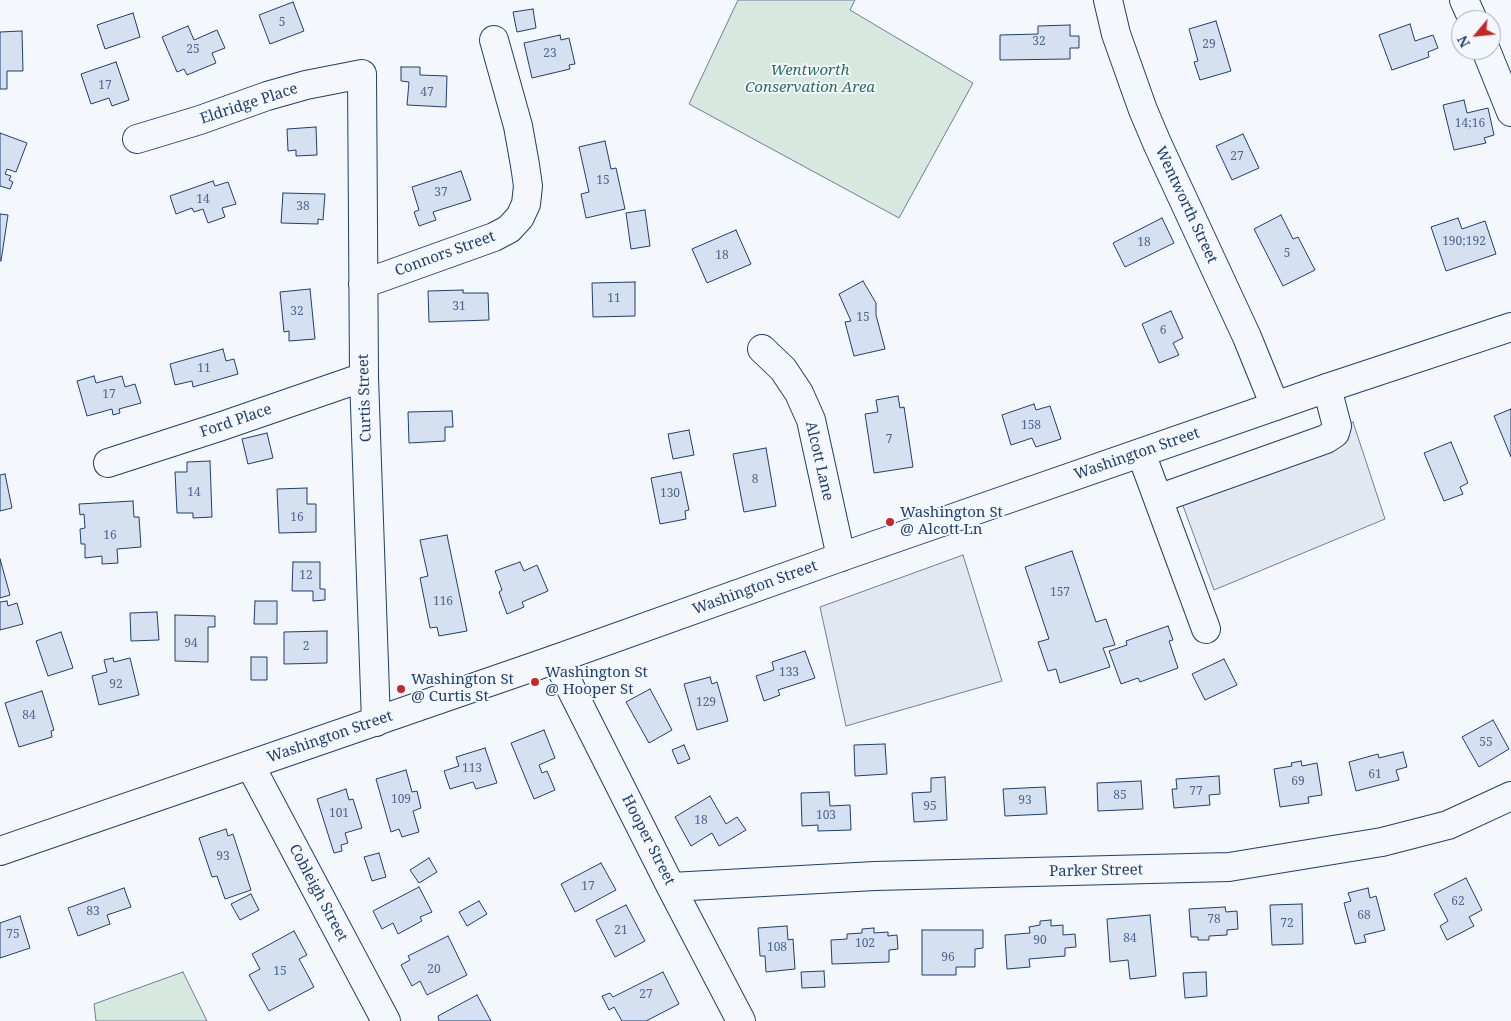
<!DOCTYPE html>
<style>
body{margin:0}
#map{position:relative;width:1511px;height:1021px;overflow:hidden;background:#f4f7fb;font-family:"Noto Serif",serif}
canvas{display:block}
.north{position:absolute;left:1451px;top:10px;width:50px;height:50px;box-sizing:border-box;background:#f4f7fb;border:1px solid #9eadc5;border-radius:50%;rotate:242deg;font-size:14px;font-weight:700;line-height:20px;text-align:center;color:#1d3f73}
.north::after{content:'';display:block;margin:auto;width:18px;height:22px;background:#c62828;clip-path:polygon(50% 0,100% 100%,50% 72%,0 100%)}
</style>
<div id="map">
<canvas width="1511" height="1021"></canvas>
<div class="north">N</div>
</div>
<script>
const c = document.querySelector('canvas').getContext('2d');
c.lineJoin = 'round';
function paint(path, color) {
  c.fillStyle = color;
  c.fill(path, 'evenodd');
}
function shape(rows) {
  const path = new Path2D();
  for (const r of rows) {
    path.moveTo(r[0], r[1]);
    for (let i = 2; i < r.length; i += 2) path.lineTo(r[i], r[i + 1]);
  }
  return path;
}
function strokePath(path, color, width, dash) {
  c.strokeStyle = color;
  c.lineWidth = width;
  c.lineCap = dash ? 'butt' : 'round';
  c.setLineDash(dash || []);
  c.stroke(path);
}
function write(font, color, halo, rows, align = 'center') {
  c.font = font + ' "Noto Serif",serif';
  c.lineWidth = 4;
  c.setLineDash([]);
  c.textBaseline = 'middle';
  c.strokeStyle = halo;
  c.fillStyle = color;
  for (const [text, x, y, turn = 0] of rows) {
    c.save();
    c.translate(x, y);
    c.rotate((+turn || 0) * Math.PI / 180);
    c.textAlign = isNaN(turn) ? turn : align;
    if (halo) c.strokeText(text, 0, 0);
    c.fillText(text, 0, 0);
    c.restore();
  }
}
const green = shape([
 [738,0,855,0,850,10,973,83,899,218,689,104,738,0],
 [183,972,207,1021,96,1021,94,1004,183,972]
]);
const parking = shape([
 [1353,422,1385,519,1214,590,1175,484,1353,422],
 [963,555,1002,681,846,726,820,607,963,555]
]);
const building = shape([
 [293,2,304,31,270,44,259,15,293,2],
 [533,9,536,28,517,32,513,12,533,9],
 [133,13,140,37,105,49,97,25,133,13],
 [1216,21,1231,71,1200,80,1194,62,1198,61,1189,29,1216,21],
 [1410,24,1415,41,1433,35,1438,48,1428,52,1429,57,1392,70,1379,35,1410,24],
 [1070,25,1070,36,1079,36,1079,48,1070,48,1070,59,1000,60,1000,35,1038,34,1038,26,1070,25],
 [188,26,194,40,217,30,225,48,212,53,216,63,187,75,184,69,177,72,162,37,188,26],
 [22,31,23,71,7,71,7,89,0,89,0,32,22,31],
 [560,35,561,40,569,38,575,64,569,65,570,69,532,78,524,43,560,35],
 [116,62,129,100,112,106,109,98,91,104,81,74,116,62],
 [401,67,420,67,420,75,447,76,446,107,407,105,409,82,401,81,401,67],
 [1464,100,1467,113,1488,108,1494,135,1484,138,1486,143,1454,150,1443,105,1464,100],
 [316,127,317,155,296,156,296,150,288,151,287,129,316,127],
 [0,133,27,143,16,172,7,169,5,174,11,176,9,180,13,182,10,189,0,186,0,133],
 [1243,134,1259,168,1232,180,1216,146,1243,134],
 [605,141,611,169,616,168,625,209,586,218,581,194,589,192,579,147,605,141],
 [461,171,471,200,433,212,436,220,419,226,414,212,419,210,412,187,461,171],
 [213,181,215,186,228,182,236,204,222,208,225,217,208,223,203,209,194,212,192,208,176,214,170,196,213,181],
 [283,193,325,194,323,220,318,219,318,224,281,223,283,193],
 [645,210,650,246,631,249,626,213,645,210],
 [0,214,8,215,1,261,0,261,0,214],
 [1281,215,1293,239,1298,237,1315,270,1283,286,1254,229,1281,215],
 [1162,218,1174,243,1125,267,1113,243,1162,218],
 [1458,218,1462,229,1485,221,1496,254,1446,271,1431,227,1458,218],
 [736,230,751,264,707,283,692,249,736,230],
 [863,281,876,303,876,315,885,349,854,356,845,322,851,321,839,294,863,281],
 [635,282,635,316,593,317,592,283,635,282],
 [310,289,315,339,289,341,289,331,284,332,280,292,310,289],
 [463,290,463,293,488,293,489,320,429,322,428,291,463,290],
 [1171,311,1183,338,1173,343,1179,355,1159,363,1142,324,1171,311],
 [223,349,226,361,234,359,238,374,193,387,192,381,175,385,170,364,223,349],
 [94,376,96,383,122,376,125,387,135,384,141,403,119,409,120,413,113,415,112,409,87,416,77,381,94,376],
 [898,396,900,408,904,407,913,467,874,473,865,414,878,412,876,400,898,396],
 [1034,404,1036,410,1050,406,1061,439,1036,447,1032,438,1011,445,1002,415,1034,404],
 [1511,409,1511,457,1494,416,1511,409],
 [452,411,453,427,445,427,445,441,409,443,408,412,452,411],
 [689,430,694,455,673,459,668,434,689,430],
 [267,433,273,458,248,464,242,439,267,433],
 [1451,442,1468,483,1460,487,1463,494,1444,501,1424,453,1451,442],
 [766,448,776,506,744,512,733,454,766,448],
 [210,461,212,517,193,518,193,513,177,513,175,472,187,472,187,462,210,461],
 [681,472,689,510,685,511,686,519,660,524,651,478,681,472],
 [5,474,12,508,0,511,0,475,5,474],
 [307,488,307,504,316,504,316,532,279,533,277,489,307,488],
 [133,501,134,517,139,517,141,547,117,549,118,563,102,564,102,556,85,558,85,544,81,544,80,529,85,528,84,514,80,515,79,504,133,501],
 [447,535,467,631,439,636,437,627,430,628,420,578,428,576,420,540,447,535],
 [1072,551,1096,622,1106,619,1115,645,1103,648,1110,667,1060,683,1056,669,1048,671,1038,642,1049,639,1025,567,1072,551],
 [0,559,10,595,0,598,0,559],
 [293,562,320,562,320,589,325,589,325,600,313,601,313,591,292,591,293,562],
 [520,562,524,571,537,565,548,591,522,602,524,607,507,614,499,592,502,590,495,571,520,562],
 [7,601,8,606,17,603,23,624,0,630,0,602,7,601],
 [255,601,277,601,277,624,254,624,255,601],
 [157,612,159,640,131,641,130,613,157,612],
 [175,615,215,616,215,627,208,627,208,662,175,661,175,615],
 [1168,626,1173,640,1169,641,1178,668,1140,682,1138,678,1121,684,1109,651,1127,645,1126,641,1168,626],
 [327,631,327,663,284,664,284,632,327,631],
 [61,632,73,668,48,676,36,641,61,632],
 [805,651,815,678,778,690,780,695,764,701,756,676,774,670,772,662,805,651],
 [251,657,267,657,267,680,251,680,251,657],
 [113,658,114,662,130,658,139,695,99,705,92,676,107,672,104,660,113,658],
 [1224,659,1237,685,1205,700,1192,674,1224,659],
 [710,677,712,684,717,682,728,721,697,730,684,684,710,677],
 [650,689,672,730,649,743,626,702,650,689],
 [42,691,54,730,51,731,52,737,19,747,5,703,42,691],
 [1493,720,1509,749,1479,767,1462,737,1493,720],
 [544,730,555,758,539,765,542,773,547,771,555,790,534,799,511,743,544,730],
 [885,744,887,774,855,776,854,745,885,744],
 [684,745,690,759,678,764,672,750,684,745],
 [485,748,497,783,476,789,473,782,450,789,444,771,459,766,456,757,485,748],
 [1403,752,1407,767,1396,770,1399,780,1356,791,1349,762,1378,754,1379,758,1403,752],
 [1301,761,1302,766,1317,763,1322,795,1308,797,1309,803,1280,807,1274,769,1292,766,1291,763,1301,761],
 [406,770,412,792,417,791,421,808,413,811,419,832,402,837,399,829,391,832,376,779,406,770],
 [1219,776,1220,794,1209,795,1210,805,1174,808,1172,789,1177,789,1176,779,1219,776],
 [945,777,947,820,914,822,912,793,931,792,931,778,945,777],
 [1141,781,1143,809,1098,811,1097,783,1141,781],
 [1045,787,1047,814,1005,816,1003,789,1045,787],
 [346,789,349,800,353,799,362,828,345,833,348,843,341,845,342,851,334,853,317,799,346,789],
 [829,792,830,806,850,805,851,830,818,831,818,825,802,826,801,793,829,792],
 [710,796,726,824,737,817,746,830,719,846,712,833,691,846,675,817,710,796],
 [226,829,228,836,233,834,251,890,225,899,217,876,212,877,199,838,226,829],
 [379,853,386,877,372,881,364,857,379,853],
 [429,858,437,872,419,883,410,870,429,858],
 [601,863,616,890,575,912,561,884,601,863],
 [1466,878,1482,910,1469,917,1474,926,1447,940,1440,926,1448,921,1434,894,1466,878],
 [419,887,432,912,420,917,422,921,398,934,393,923,382,929,373,911,419,887],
 [124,888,131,907,107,915,110,924,78,936,68,908,124,888],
 [1368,888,1370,898,1376,896,1385,930,1364,935,1366,942,1355,944,1344,903,1351,901,1348,893,1368,888],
 [251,894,259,910,240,920,231,904,251,894],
 [479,901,487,914,467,926,459,912,479,901],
 [1302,904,1303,944,1272,945,1270,905,1302,904],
 [626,905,645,941,615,957,596,920,626,905],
 [1225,907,1226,912,1237,911,1238,929,1227,930,1227,935,1209,936,1209,940,1198,940,1198,937,1191,937,1189,909,1225,907],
 [1150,915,1156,976,1130,979,1128,960,1110,962,1107,919,1150,915],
 [20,916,30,948,0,958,0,923,20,916],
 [1051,920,1051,926,1063,925,1063,935,1075,934,1076,947,1065,948,1065,956,1029,959,1030,967,1007,969,1005,935,1030,933,1029,927,1040,925,1040,921,1051,920],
 [787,926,788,940,793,939,795,969,766,972,765,956,760,956,758,928,787,926],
 [874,928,874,933,888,932,888,936,897,935,898,949,889,950,889,962,832,964,831,940,847,939,847,934,862,933,862,929,874,928],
 [922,930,983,930,983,948,975,949,975,967,956,967,956,975,922,975,922,930],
 [294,931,307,955,299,959,314,987,269,1011,249,975,260,969,252,954,294,931],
 [448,936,467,975,427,995,420,981,412,986,401,965,410,960,408,956,448,936],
 [824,971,825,987,802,988,801,972,824,971],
 [663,972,679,1004,646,1021,622,1021,614,1007,609,1010,602,996,610,993,613,997,663,972],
 [1206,972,1207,996,1185,998,1183,973,1206,972],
 [477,995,491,1021,439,1021,438,1016,477,995]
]);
const minor = shape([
 [1108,0,1116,34,1143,110,1157,143,1247,337,1275,406],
 [1464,0,1473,20],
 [1486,50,1511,112],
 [137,139,200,120,267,96,306,85,362,74,364,377,376,722],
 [363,284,494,237,509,229,520,217,526,204,528,186,525,165,518,126,494,40],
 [762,349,783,369,799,393,811,420,841,557],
 [1141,453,1206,629],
 [108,463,222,426,364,377],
 [1158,499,1326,439,1335,433,1337,426,1327,388],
 [556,659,671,887,741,1021],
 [250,765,386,1021],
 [671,887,875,876,1229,867,1382,842,1448,825,1511,796]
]);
const major = shape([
 [0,851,556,659,841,557,1327,388,1511,327]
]);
const markers = [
 [890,522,5,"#c62828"],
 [535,682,5,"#c62828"],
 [401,689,5,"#c62828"]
];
const numberNames = [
 ["5",282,23],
 ["32",1039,42],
 ["29",1209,45],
 ["25",193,50],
 ["23",550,54],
 ["17",105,86],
 ["47",427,93],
 ["14;16",1470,124],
 ["27",1237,157],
 ["15",603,181],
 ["37",441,193],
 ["14",203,200],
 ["38",303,207],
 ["190;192",1464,242],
 ["18",1144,243],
 ["5",1287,254],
 ["18",722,256],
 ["11",614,299],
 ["31",459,307],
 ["32",297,312],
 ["15",863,318],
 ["6",1163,331],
 ["11",204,369],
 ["17",109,395],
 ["158",1031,426],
 ["7",889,440],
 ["8",755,480],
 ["14",194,493],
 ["130",670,494],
 ["16",297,518],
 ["16",110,536],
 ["12",306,576],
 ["157",1060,593],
 ["116",443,602],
 ["94",191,644],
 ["2",306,647],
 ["133",789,673],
 ["92",116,685],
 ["129",706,703],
 ["84",29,716],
 ["55",1486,743],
 ["113",472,769],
 ["61",1375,775],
 ["69",1298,782],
 ["77",1196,792],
 ["85",1120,796],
 ["109",401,800],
 ["93",1025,801],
 ["95",930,807],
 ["101",339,814],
 ["103",826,816],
 ["18",701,821],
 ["93",223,857],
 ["17",588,887],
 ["62",1458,902],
 ["83",93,912],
 ["68",1364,916],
 ["78",1214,920],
 ["72",1287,924],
 ["21",621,931],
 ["75",13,935],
 ["84",1130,939],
 ["90",1040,941],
 ["102",865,944],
 ["108",777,948],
 ["96",948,958],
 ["20",434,970],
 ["15",280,972],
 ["27",646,995]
];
const parkNames = [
 ["Wentworth",810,71],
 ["Conservation Area",810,88]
];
const streetNames = [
 ["Eldridge Place",249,104,-18],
 ["Wentworth Street",1186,205,65],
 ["Connors Street",445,254,-20],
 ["Curtis Street",365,398,-92],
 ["Ford Place",236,421,-19],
 ["Washington Street",1137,454,-19],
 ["Alcott Lane",819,461,77],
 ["Washington Street",755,588,-20],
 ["Washington Street",330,737,-19],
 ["Hooper Street",648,840,63],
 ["Parker Street",1096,871,-1],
 ["Cobleigh Street",318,893,62]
];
const poiNames = [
 ["Washington St",900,513],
 ["@ Alcott Ln",900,530],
 ["Washington St",545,673],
 ["@ Hooper St",545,690],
 ["Washington St",411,680],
 ["@ Curtis St",411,697]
];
paint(green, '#d7e8df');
strokePath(green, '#687fa3', 1);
paint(parking, '#e3e8f0');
strokePath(parking, '#687fa3', 1);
paint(building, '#d5e0f0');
strokePath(building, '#1d3f73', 1);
strokePath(minor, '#1d3f73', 30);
strokePath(major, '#1d3f73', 30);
strokePath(minor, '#f4f7fb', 28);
strokePath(major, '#f4f7fb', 28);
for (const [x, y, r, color] of markers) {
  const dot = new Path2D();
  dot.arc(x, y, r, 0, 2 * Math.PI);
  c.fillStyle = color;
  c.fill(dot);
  strokePath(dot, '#f4f7fb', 2);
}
write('12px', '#4b6792', null, numberNames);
write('italic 15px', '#2c6c60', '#f4f7fb', parkNames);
write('15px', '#1d3f73', '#f4f7fb', streetNames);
write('15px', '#1d3f73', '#f4f7fb', poiNames, 'left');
</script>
